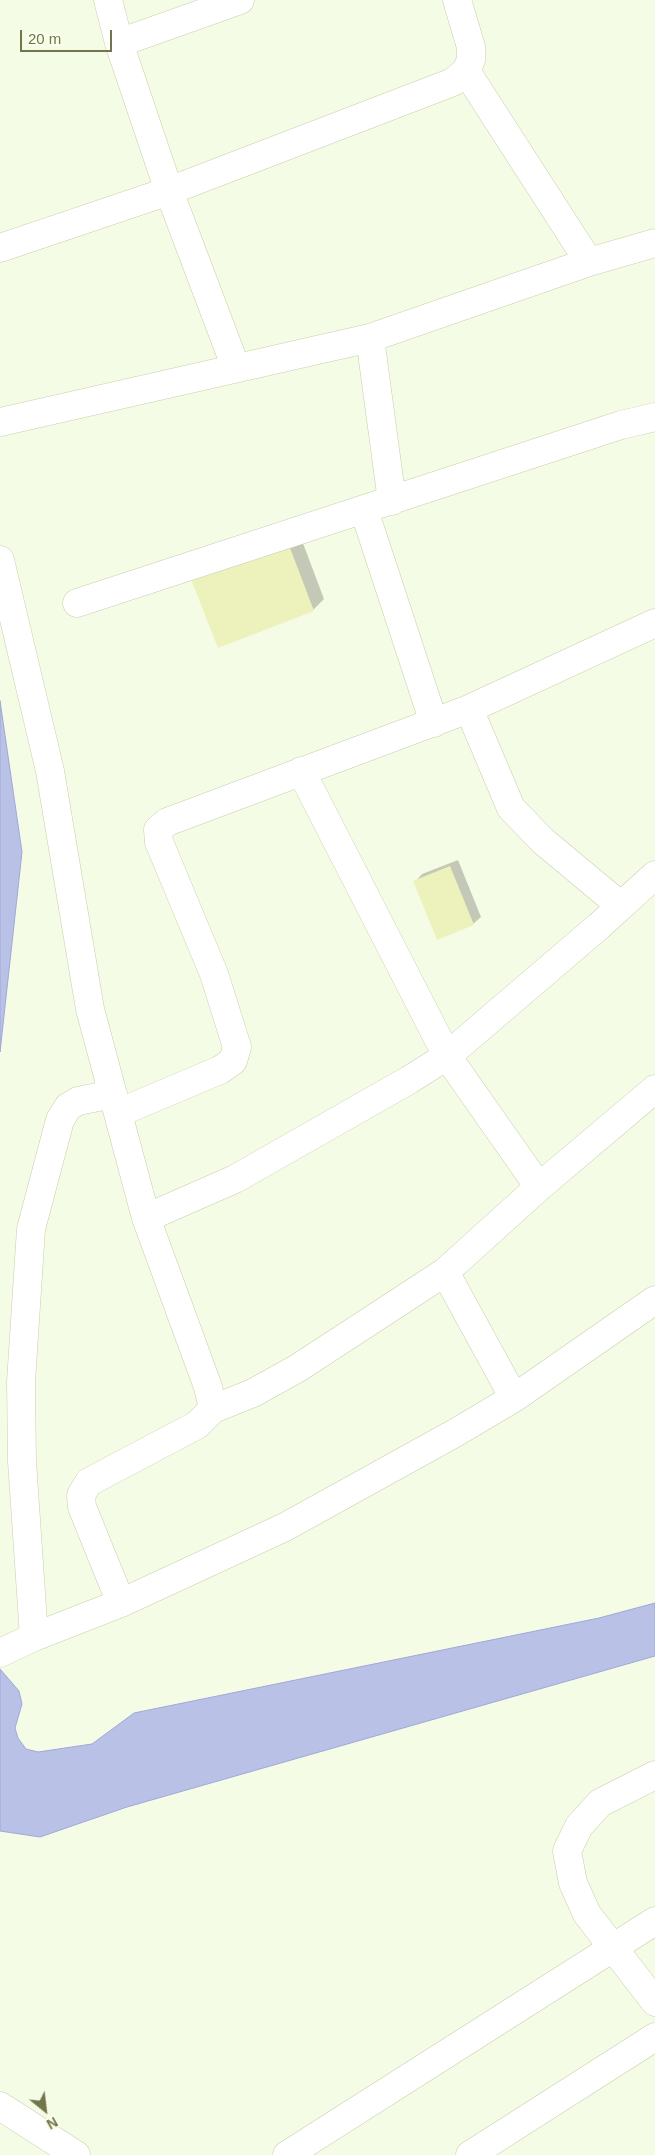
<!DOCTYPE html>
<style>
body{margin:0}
#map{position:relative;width:655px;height:2155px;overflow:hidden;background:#f5fce5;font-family:Arial,sans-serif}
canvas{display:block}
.north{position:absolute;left:20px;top:2085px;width:50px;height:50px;-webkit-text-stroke:4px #f9ffeb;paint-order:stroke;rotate:151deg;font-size:14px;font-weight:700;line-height:20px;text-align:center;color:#73754a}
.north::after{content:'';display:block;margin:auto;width:18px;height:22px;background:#73754a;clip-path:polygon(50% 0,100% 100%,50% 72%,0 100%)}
.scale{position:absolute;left:20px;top:30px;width:92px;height:22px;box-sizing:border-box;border:2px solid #73754a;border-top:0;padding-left:6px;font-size:15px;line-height:18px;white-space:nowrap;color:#73754a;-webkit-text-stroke:4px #f9ffeb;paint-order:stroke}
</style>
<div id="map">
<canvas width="655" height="2155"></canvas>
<div class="north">N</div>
<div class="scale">20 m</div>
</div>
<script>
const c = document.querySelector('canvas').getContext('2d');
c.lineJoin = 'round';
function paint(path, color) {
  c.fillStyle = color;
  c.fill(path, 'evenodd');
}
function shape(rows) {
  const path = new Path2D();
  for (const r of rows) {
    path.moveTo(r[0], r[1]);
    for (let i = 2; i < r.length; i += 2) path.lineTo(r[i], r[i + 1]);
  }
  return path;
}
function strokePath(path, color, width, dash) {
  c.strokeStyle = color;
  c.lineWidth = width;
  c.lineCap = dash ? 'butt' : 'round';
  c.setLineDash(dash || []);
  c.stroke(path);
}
const water = shape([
 [0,701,22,852,0,1052,0,701],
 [655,1603,655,1656,127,1807,40,1837,0,1831,0,1669,19,1691,22,1704,15,1728,18,1738,26,1749,38,1752,92,1744,134,1713,599,1618,655,1603]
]);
const shadow = shape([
 [298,530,324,599,313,610,192,577],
 [458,860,481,917,473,924,415,882,422,874]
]);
const building = shape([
 [287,540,314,611,218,648,190,577],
 [450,866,474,925,437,940,413,881]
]);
const minor = shape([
 [108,0,119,43,169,191,236,368],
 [119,43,240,0],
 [466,71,589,262],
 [0,248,169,191,453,82,466,71,471,60,471,47,457,0],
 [370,338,392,501],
 [0,422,370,338,589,262,655,243],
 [364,510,434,723],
 [0,560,50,771,90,1009,146,1218,208,1387,213,1409,197,1425,89,1482,81,1495,82,1507,121,1603],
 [77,603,621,425,655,417],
 [469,709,511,808,543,841,621,906],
 [301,771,447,1056,539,1187],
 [118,1113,220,1070,233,1061,237,1047,214,974,159,842,158,830,167,822,469,709,655,623],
 [146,1218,235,1179,409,1080,447,1056,599,926,655,875],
 [445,1272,514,1398],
 [213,1409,253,1393,298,1368,445,1272,539,1187,655,1089],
 [34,1637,22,1461,21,1382,31,1229,60,1120,68,1107,78,1101,113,1094],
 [0,1653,34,1637,121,1603,285,1527,455,1433,514,1398,655,1300],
 [655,1775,600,1803,579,1826,567,1851,573,1883,587,1914,655,2002],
 [0,2106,76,2155],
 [287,2155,655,1921],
 [470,2155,655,2037]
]);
paint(water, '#b9c1e6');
strokePath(water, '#9fa8d8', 1);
paint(shadow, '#0003');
paint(building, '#edf2bd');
strokePath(minor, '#c9ceab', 29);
strokePath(minor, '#fff', 28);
</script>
